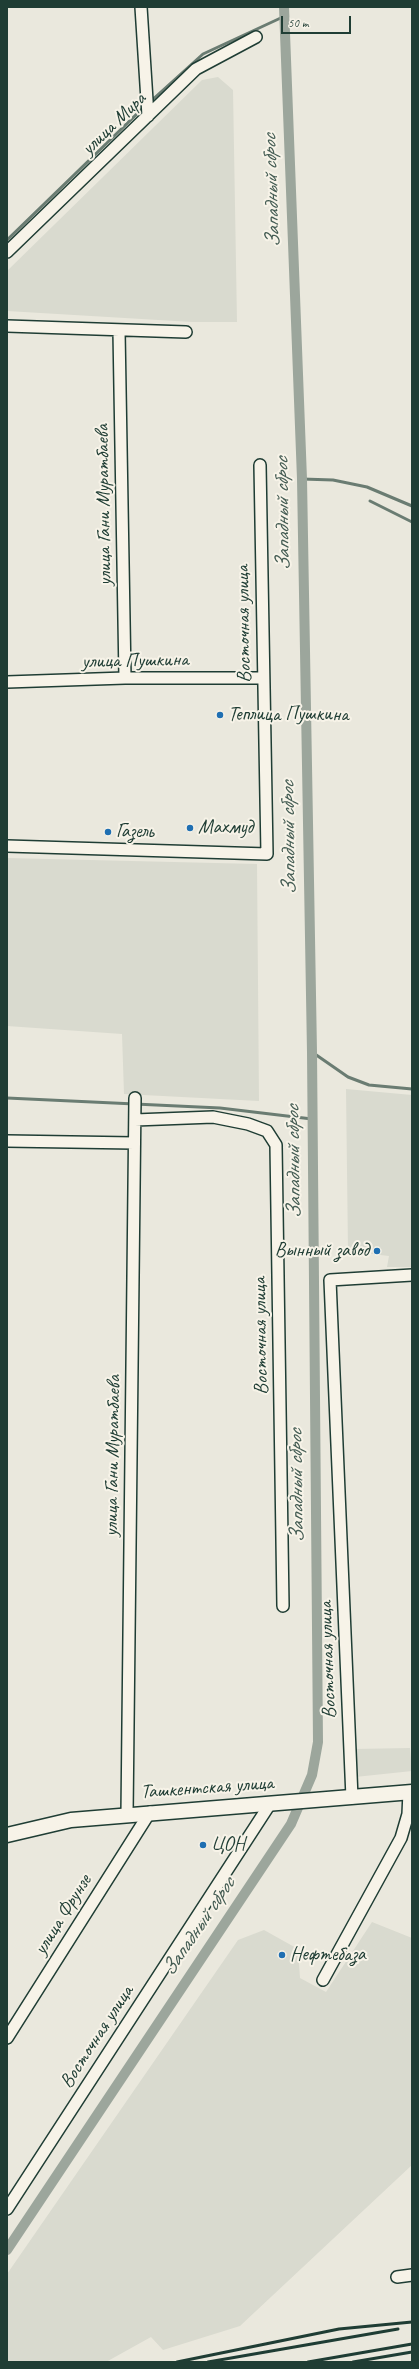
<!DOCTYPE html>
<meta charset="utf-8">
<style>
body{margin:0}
#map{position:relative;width:419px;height:2369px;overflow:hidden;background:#eae8dd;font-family:Caveat,sans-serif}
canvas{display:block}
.frame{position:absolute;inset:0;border:8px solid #1f3d34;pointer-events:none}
.scale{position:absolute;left:281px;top:16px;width:70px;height:18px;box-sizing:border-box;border:2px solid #1f3d34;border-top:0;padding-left:5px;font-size:12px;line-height:14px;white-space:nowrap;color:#1f3d34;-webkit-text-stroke:3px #f7f3e8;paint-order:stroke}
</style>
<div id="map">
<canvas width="419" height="2369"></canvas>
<div class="frame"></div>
<div class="scale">50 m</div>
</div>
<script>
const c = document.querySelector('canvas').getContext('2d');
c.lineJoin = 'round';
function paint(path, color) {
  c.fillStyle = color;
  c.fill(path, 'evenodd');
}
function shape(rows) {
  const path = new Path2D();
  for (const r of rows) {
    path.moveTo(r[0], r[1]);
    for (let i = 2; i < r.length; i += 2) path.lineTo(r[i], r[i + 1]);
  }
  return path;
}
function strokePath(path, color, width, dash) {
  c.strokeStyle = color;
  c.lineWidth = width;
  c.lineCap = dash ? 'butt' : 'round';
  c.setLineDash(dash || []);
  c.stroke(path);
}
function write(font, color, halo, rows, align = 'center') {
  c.font = font + ' Caveat,sans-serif';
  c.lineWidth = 4;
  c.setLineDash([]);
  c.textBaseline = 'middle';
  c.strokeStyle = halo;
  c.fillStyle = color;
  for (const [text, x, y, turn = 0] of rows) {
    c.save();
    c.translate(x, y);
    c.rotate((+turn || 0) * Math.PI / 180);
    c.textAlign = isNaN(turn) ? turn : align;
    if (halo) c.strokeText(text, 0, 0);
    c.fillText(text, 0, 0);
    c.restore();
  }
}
const built = shape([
 [218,77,233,90,237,322,192,322,7,311,7,271,202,80],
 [7,858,257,864,259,1101,124,1094,122,1034,7,1026],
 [346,1089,412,1095,412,1267,387,1267,389,1256,348,1251],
 [410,1748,412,1771,355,1777,353,1749],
 [372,1922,412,1938,412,2165,240,2326,163,2350,151,2337,106,2362,7,2362,7,2274,238,1940,264,1930,298,1949,300,1978,326,1992]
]);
const stream = shape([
 [151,101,203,54,285,16],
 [7,240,144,107],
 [302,479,333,480,367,487,412,506],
 [370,501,412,522],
 [312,1052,348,1077,369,1085,412,1089],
 [7,1098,220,1108,312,1119]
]);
const canal = shape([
 [7,2250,291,1824,312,1775,318,1742,312,1052,302,479,284,7]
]);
const minor = shape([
 [141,7,148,116],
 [7,252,196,69,256,37],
 [7,326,186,332],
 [119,331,125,678],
 [7,682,125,678,263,678],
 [7,846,267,854,260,465],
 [135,1120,213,1117,248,1124,267,1131,276,1145,283,1606],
 [7,1141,134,1143],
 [352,1798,330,1280,412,1275],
 [127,1814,135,1098],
 [323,1980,401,1838,408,1814,409,1792],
 [7,2038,150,1812],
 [7,2209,270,1804],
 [397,2277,412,2275]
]);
const major = shape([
 [7,1835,71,1820,412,1792]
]);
const rail = shape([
 [177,2362,339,2329,412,2322],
 [208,2362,398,2329],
 [308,2362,412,2344],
 [353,2362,412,2352]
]);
const markers = [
 [220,715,4,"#1f6fb2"],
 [190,828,4,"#1f6fb2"],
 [108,832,4,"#1f6fb2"],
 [377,1251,4,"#1f6fb2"],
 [203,1845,4,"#1f6fb2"],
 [282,1955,4,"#1f6fb2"]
];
const streetNames = [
 ["улица Мира",114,124,-44],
 ["улица Гани Муратбаева",104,505,-91],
 ["Восточная улица",244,624,-91],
 ["улица Пушкина",135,661,-1],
 ["Восточная улица",261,1336,-91],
 ["улица Гани Муратбаева",113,1456,-89],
 ["Восточная улица",328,1660,-92],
 ["Ташкентская улица",207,1788,-4],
 ["улица Фрунзе",63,1915,-58],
 ["Восточная улица",97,2037,-57]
];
const poiNames = [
 ["Теплица Пушкина",228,715],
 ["Махмуд",198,828],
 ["Газель",116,832],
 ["Вынный завод",369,1251,"right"],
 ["ЦОН",211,1845],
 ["Нефтебаза",290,1955]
];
const waterNames = [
 ["Западный сброс",272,191,-92],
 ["Западный сброс",283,514,-91],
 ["Западный сброс",289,838,-91],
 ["Западный сброс",294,1162,-91],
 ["Западный сброс",297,1486,-91],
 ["Западный сброс",199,1927,-56]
];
paint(built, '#d9dacf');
strokePath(stream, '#6a7c72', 3);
strokePath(canal, '#9ca69c', 10);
strokePath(minor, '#1f3d34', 14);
strokePath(major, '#1f3d34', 17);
strokePath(minor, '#f7f3e8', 11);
strokePath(major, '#f7f3e8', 14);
strokePath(rail, '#1f3d34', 3);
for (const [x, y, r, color] of markers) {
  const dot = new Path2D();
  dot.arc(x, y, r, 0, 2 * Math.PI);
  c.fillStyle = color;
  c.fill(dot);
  strokePath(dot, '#f7f3e8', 1.5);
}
write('20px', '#1f3d34', '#f7f3e8', streetNames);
write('20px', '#1f3d34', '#f7f3e8', poiNames, 'left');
write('italic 21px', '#445c53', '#f7f3e8', waterNames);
</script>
